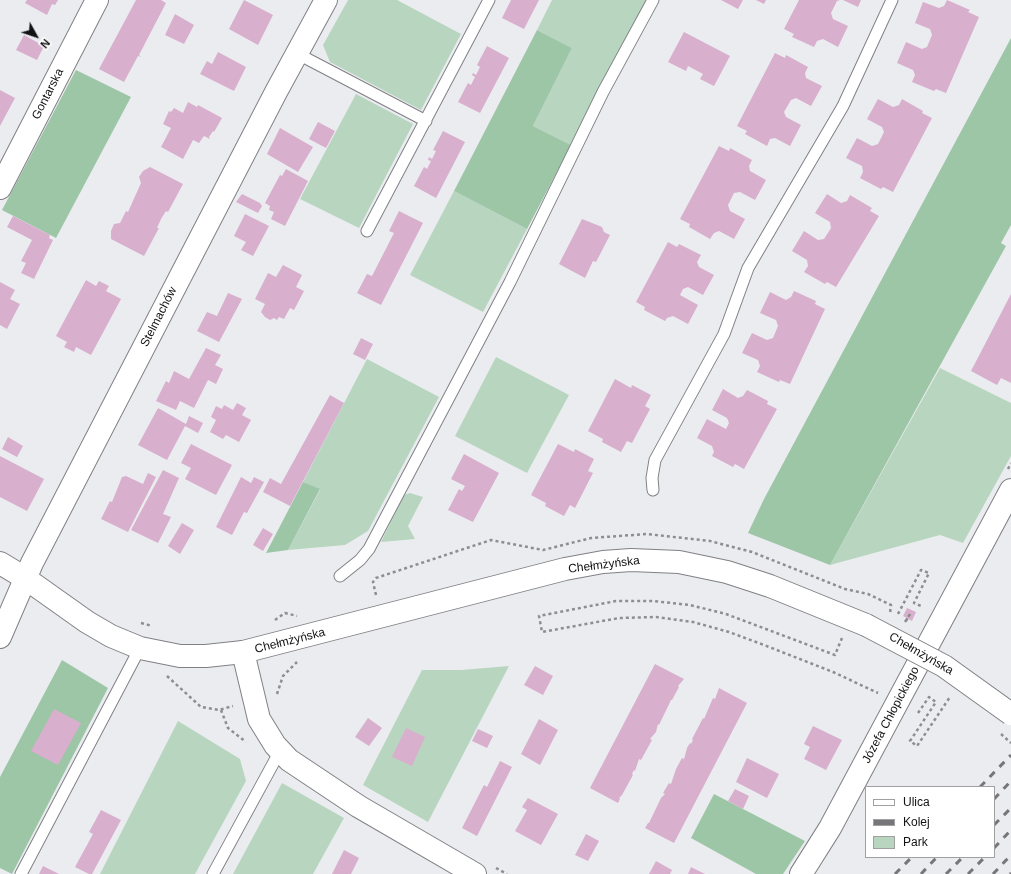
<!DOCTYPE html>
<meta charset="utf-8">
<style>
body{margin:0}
#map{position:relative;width:1011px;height:874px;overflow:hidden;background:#ebecf0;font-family:Helvetica,sans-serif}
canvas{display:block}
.legend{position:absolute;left:865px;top:786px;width:130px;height:72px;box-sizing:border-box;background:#fff;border:1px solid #a0a0a1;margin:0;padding:5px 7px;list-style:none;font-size:12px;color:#121214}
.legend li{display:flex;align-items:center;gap:8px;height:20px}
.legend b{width:20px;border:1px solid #a0a0a1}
.north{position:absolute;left:16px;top:16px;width:40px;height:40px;-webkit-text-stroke:3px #fff;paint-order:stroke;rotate:130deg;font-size:11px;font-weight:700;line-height:16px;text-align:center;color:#121214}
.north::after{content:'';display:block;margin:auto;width:14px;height:18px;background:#121214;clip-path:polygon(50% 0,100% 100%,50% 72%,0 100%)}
</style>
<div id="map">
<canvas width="1011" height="874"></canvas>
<ul class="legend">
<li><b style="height:5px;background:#fff"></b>Ulica</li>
<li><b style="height:5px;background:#767679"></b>Kolej</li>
<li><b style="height:11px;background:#b8d6bf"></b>Park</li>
</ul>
<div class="north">N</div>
</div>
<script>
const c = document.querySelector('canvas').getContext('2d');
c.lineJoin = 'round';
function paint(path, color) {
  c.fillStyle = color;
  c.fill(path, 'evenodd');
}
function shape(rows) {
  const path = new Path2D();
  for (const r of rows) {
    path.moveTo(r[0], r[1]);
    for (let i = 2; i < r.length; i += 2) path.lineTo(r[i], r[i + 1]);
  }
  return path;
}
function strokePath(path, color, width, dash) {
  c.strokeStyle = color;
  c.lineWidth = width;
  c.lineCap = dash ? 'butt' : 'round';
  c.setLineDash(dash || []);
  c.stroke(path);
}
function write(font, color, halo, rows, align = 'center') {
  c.font = font + ' Helvetica,sans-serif';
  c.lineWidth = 3.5;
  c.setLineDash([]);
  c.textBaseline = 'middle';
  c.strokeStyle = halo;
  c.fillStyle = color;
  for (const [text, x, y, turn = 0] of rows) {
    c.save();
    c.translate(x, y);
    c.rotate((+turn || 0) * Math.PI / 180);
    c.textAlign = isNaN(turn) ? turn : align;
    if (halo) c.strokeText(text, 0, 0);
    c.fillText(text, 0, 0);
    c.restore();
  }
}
const green = shape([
 [348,0,397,0,461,34,421,110,330,62,323,45],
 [552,0,647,0,571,145,533,126,572,48,537,30],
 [356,94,413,124,359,228,300,199],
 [454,191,527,229,483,312,410,275],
 [496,357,569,395,527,473,455,436],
 [367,359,439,397,368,531,345,545,288,550,320,490,303,482],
 [940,368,1011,403,1011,456,963,543,940,535,830,565],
 [410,493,423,497,408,526,415,539,381,542,404,495],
 [509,666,428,822,363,785,422,670,461,670],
 [178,721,240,759,246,781,195,874,100,874],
 [282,783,344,818,313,874,233,874]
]);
const forest = shape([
 [537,30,572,48,533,126,571,145,527,229,454,191],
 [1011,38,1011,225,1001,243,1006,246,830,565,748,533,764,499],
 [76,70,131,97,56,238,2,210],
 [303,482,320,489,288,550,266,553],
 [62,660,108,688,12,874,0,868,0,777],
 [714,794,805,841,783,874,756,874,691,838]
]);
const building = shape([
 [27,0,58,0,55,5,52,4,47,15,25,3],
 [136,0,161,0,166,3,139,55,141,57,138,56,124,82,99,69],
 [244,0,273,15,258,45,229,29],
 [511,0,539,0,524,29,502,18],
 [721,0,743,0,738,9],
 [756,0,766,0,764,4],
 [799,0,840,0,837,1,831,13,833,19,848,26,838,47,823,39,817,41,814,47,792,37,794,34,784,29],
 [843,0,861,0,858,7],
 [947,0,970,10,968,12,979,17,946,93,936,89,934,91,912,82,915,75,913,70,897,63,906,42,922,49,927,47,932,35,930,29,915,23,923,2,939,8,944,6],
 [175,14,194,25,184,44,165,35],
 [684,32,730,56,714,86,700,79,703,74,688,66,686,71,668,62],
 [24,35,44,46,37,60,16,50],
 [487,46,509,58,480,113,458,102,468,83,471,85,475,77,472,75,473,73,476,75,480,67,477,65],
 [218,52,246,67,234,91,200,74,207,61,212,64],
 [775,53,785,58,786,55,808,67,805,73,806,78,822,86,811,106,796,98,791,100,784,112,786,117,801,125,790,146,775,138,770,139,767,146,745,134,747,131,737,126],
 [0,90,15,98,0,126],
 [878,99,893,107,899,105,902,99,923,111,922,113,932,118,893,192,883,187,881,189,860,178,863,172,862,166,846,158,857,138,872,146,878,144,884,132,882,127,867,119],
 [188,102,197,107,198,105,222,118,214,132,213,131,209,137,210,139,204,136,199,143,193,140,183,159,161,147,171,128,163,124,169,111,171,112,174,108,183,113],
 [318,122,335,131,326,148,309,139],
 [280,128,313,147,298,172,267,154],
 [443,131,465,142,436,198,414,186,424,167,427,169,431,161,428,160,429,157,432,159,436,151,433,150],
 [719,146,729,151,730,148,752,160,749,166,750,171,766,180,755,200,740,192,734,193,728,205,730,211,745,219,734,239,719,231,714,233,710,239,689,227,690,224,680,219],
 [150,167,183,184,168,212,166,211,161,219,157,228,159,228,144,256,111,239,111,231,114,224,120,223,126,211,128,212,141,183,139,177,143,171],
 [286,169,308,181,285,226,271,219,274,212,269,210,270,206,265,203,280,175,282,176],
 [242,194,260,203,262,206,258,213,236,202],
 [827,194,841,203,847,201,850,195,872,208,870,211,879,216,836,287,827,282,825,284,804,272,808,266,807,260,792,251,804,231,818,240,824,239,831,228,830,222,815,213],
 [399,211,423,223,381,305,357,293,367,274,372,276,394,233,389,231],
 [245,214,269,226,253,256,241,250,246,242,234,236],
 [13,216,50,235,49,238,53,240,34,279,21,273,26,263,21,261,32,240,7,227],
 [582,219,602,227,604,232,610,235,596,262,593,261,585,278,559,264],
 [668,242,677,247,679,244,701,255,697,262,699,267,714,275,703,295,688,287,683,289,680,295,698,305,688,324,673,316,667,318,665,321,644,310,645,307,636,302],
 [283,265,302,275,296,287,304,291,294,310,290,308,284,319,279,317,277,320,274,318,270,320,265,317,261,312,265,304,255,299,268,273,276,277],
 [86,280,96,286,99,281,109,286,106,291,121,299,91,355,76,347,74,352,64,347,67,342,56,336],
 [0,282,15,290,10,299,20,304,7,329,0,325],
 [794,291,816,301,815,304,825,309,790,384,780,380,779,382,757,372,760,366,758,360,742,353,752,333,767,340,773,338,778,326,776,320,760,313,770,292,786,300,791,297],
 [228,293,242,299,219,342,197,331,207,312,217,316],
 [1011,294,1011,383,1001,378,997,385,971,371],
 [361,338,373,344,365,360,353,354],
 [206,348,221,355,215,365,223,369,216,384,208,380,194,408,180,401,176,410,156,401,166,381,169,383,174,371,189,379],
 [615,379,631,388,632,385,651,395,645,406,650,409,632,443,627,441,621,452,602,442,603,439,588,431],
 [723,389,738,398,743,396,747,390,768,401,767,404,777,409,744,469,735,464,733,467,712,456,714,452,712,446,697,438,707,419,726,429,729,423,727,418,712,410],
 [330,395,344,403,290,506,263,492,270,478,281,484],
 [237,403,246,408,242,415,251,420,239,442,226,435,223,439,210,432,216,420,211,417,216,406,222,409,224,405,233,410],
 [158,408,186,424,189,416,203,423,198,433,185,426,167,460,138,445],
 [8,437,23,446,17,457,2,449],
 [191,444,232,465,216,495,185,479,191,468,181,463],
 [558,444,574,452,575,449,594,459,588,471,593,473,575,508,570,505,564,516,545,506,546,503,531,495],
 [464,454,499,473,473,522,448,510,459,489,462,491,465,486,451,479],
 [0,456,44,479,27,511,0,497],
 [163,470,179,478,163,514,171,517,158,543,131,530],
 [148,473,156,477,128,532,101,519,110,501,112,502,122,477,126,476,143,484],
 [241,477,251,483,254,477,264,482,247,513,244,512,232,535,216,527],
 [182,523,194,530,180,554,168,546],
 [263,528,273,534,263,551,253,545],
 [907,608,916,612,912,621,903,616],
 [655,664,684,679,678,686,679,687,672,700,671,700,659,725,658,724,656,732,650,739,652,740,641,760,639,759,635,771,634,770,632,774,633,775,622,795,619,798,620,799,618,803,590,788],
 [535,666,553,676,543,695,524,685],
 [719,688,747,703,674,843,645,828,648,823,649,823,661,798,665,794,663,793,669,783,671,784,676,769,682,758,684,759,687,748,690,743,691,744,693,740,692,739,703,718,704,719,713,698,715,699],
 [54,709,81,723,58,765,31,751],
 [368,718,382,728,369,746,355,737],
 [539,719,558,730,540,765,521,754],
 [813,726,842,740,826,770,804,759,810,747,804,744],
 [406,728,425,737,412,766,392,757],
 [478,729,493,736,487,748,472,741],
 [747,758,779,774,767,798,736,782],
 [500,761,512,767,477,836,462,828,484,785,487,787],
 [735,789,749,796,743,809,728,801],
 [528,798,558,814,541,845,515,831,527,810,522,807],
 [101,810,121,820,92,874,89,874,75,867,93,834,89,832],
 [586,834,599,841,588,861,575,855],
 [344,850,359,858,351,874,332,874],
 [656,861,672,870,670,874,649,874],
 [43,866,59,874,39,874],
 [691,867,705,874,688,874]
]);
const path = shape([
 [1008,469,1011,463],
 [376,595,373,582,376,578,491,540,543,550,591,538,647,534,710,541,752,552,845,589,868,594,891,605,890,613],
 [898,614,921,570,929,573,914,603,923,607],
 [275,620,285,613,297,616],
 [906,621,910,614],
 [141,623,152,626],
 [842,638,835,655,726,614,690,605,653,601,616,601,539,616,542,632,619,618,656,617,693,622,729,632,764,645,833,672,878,693],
 [167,676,201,707,219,710,233,706],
 [277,694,283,676,297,662],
 [221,710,228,728,246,742],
 [918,713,929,697,936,702,910,741,917,746,950,697],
 [496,868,507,874]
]);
const service = shape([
 [296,53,426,121],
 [367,231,489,0],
 [653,490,652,478,655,460,724,334,748,268,843,106,892,0],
 [340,576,360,560,369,549,510,282,603,92,653,0],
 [21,874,140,648],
 [213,874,280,751]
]);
const minor = shape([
 [0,188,97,0],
 [0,637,32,563,276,92,326,0],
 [243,652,259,719,275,745,289,760,358,806,475,874],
 [801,874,830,828,1011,490]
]);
const tertiary = shape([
 [0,563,25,578,87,622,111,636,140,648,180,656,206,656,243,652,565,569,603,562,631,560,679,562,727,572,770,586,866,625]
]);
const rail = shape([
 [980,787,1011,755],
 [994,799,1011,781],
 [994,825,1011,808],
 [994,848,1011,830],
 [895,874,912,857],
 [921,874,937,857],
 [946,874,963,857],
 [968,874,985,857],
 [993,874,1011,855],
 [1010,874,1011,873]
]);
const pathBridge = shape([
 [905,622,910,614],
 [1001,734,1011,743]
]);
const tertiaryBridge = shape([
 [866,625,944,666,1011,714]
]);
const streetNames = [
 ["Gontarska",48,94,-63],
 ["Stelmachów",159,317,-63],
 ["Chełmżyńska",604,565,-7],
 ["Chełmżyńska",290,641,-14],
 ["Chełmżyńska",921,654,30],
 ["Józefa Chłopickiego",891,715,-62]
];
paint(green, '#b8d6bf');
paint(forest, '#9dc6a7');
paint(building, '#d8afcd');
strokePath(service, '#808185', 13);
strokePath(minor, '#808185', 24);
strokePath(tertiary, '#808185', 24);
strokePath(path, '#8e8e91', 2.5, [3, 3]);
strokePath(service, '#fff', 11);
strokePath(minor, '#fff', 22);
strokePath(tertiary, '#fff', 22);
strokePath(rail, '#767679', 3, [7, 7]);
strokePath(tertiaryBridge, '#808185', 24, []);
strokePath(pathBridge, '#8e8e91', 2.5, [3, 3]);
strokePath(tertiaryBridge, '#fff', 22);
write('12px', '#121214', '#fff', streetNames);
</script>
